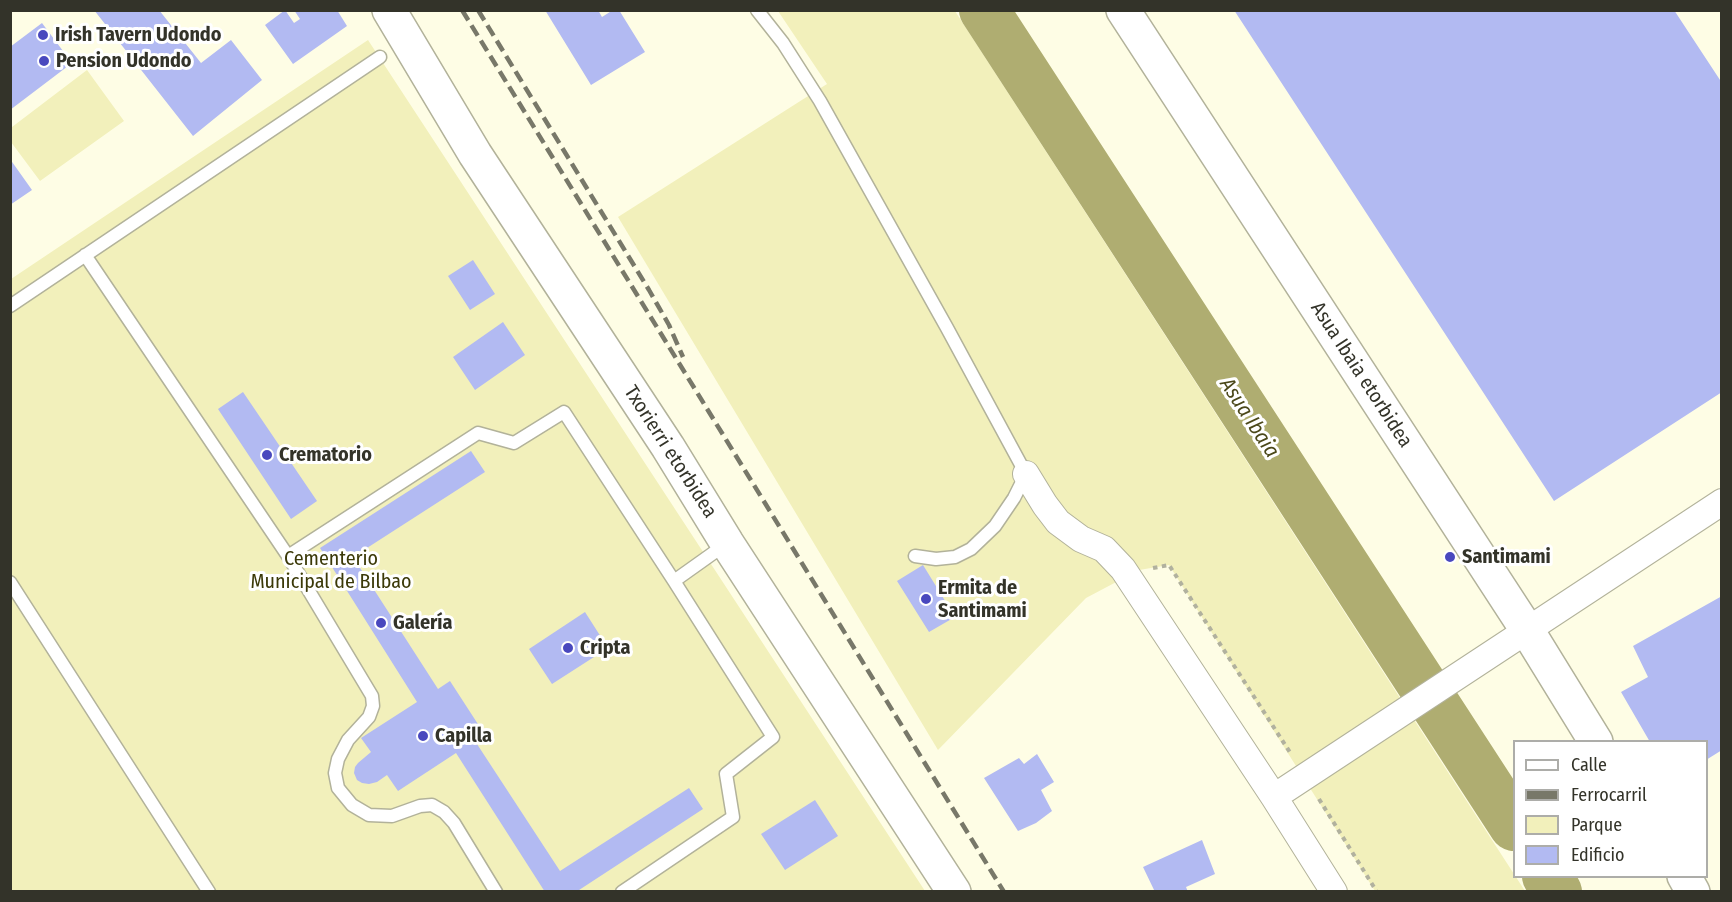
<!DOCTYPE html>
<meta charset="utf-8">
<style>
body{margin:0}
#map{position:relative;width:1732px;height:902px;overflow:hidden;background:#fefde5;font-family:"Fira Sans Condensed",sans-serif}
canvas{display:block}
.frame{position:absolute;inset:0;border:12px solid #333329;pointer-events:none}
.legend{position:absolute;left:1513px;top:740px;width:195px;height:138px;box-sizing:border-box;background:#fff;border:2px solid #adada9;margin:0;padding:8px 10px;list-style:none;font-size:18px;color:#333329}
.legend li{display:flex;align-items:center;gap:12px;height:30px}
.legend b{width:30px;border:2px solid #adada9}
</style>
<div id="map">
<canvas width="1732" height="902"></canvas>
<div class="frame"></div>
<ul class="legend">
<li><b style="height:8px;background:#fff"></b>Calle</li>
<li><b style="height:8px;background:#787869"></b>Ferrocarril</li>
<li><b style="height:16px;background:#f2f0bb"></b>Parque</li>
<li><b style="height:16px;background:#b2baf2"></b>Edificio</li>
</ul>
</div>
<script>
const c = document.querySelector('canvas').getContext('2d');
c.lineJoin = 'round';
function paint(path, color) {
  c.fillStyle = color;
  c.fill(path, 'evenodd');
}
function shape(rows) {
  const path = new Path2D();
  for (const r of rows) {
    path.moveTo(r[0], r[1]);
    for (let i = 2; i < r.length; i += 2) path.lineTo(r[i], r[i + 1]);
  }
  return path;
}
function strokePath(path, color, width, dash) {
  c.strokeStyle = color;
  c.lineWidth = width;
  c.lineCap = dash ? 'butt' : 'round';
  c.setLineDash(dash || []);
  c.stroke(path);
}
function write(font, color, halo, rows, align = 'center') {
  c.font = font + ' "Fira Sans Condensed",sans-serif';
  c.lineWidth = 6;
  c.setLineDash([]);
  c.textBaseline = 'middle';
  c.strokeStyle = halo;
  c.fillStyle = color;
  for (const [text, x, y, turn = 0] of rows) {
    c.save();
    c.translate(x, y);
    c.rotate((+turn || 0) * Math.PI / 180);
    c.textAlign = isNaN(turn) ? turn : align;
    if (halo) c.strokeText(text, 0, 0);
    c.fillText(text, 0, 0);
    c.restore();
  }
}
const green = shape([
 [778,11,955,11,1525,891,1375,891,1169,565,1139,570,1086,598,938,750,618,217,827,84],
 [368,40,925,891,11,892,11,279],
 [87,70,124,121,40,181,11,142,11,126,12,127]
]);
const river = shape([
 [984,10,1514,826],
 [1547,876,1557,892]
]);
const building = shape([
 [94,10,159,10,201,63,231,40,262,80,193,136],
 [285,10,294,23,300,19,294,10,337,10,347,26,293,64,265,25],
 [545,10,598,10,602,17,613,10,619,10,645,52,591,85],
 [1234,10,1674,10,1722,83,1722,392,1554,501],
 [42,23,72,63,10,110,10,47],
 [10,159,32,190,10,205],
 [473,260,495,294,470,310,448,276],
 [503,322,525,355,475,390,453,357],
 [243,392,317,501,291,519,218,409],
 [471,451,485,472,353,557,438,689,450,681,485,735,475,741,560,871,689,788,703,809,576,892,545,892,456,753,398,791,387,775,377,782,369,784,362,783,357,780,354,773,355,767,358,763,371,752,361,738,417,702,320,548],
 [923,565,955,617,929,632,897,581],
 [1722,596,1722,750,1706,760,1706,742,1650,742,1621,692,1648,677,1633,646],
 [585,612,608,648,552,684,529,649],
 [1037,754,1054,782,1041,790,1052,811,1036,823,1018,831,984,778,1019,758,1024,764],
 [815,800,838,836,785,870,761,834],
 [1202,840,1215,874,1186,887,1188,892,1155,892,1143,867]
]);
const path = shape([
 [1153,568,1169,565,1291,754],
 [1319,799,1377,892]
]);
const lane = shape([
 [757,10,783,43,820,101,947,328,1026,474,1014,498,995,526,971,549,955,557,936,559,915,556],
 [85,255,288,556,372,696,373,706,369,717,348,740,338,759,335,773,338,788,352,805,369,815,392,816,420,806,432,805,444,812,454,823,496,892],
 [10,306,380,57],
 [288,556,478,433,514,443,564,412,674,581,773,737,726,774,733,817,622,892],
 [674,581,726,544],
 [10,582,209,892]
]);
const street = shape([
 [1026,474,1045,505,1058,522,1081,539,1104,549,1123,569,1274,797,1334,892],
 [1274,797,1722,502]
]);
const secondary = shape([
 [389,10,475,154,668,447,727,543,954,892],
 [1123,10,1428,478,1527,630,1596,742],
 [1684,876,1693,892]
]);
const rail = shape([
 [462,10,1004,892],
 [478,10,649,290,669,325,683,357]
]);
const markers = [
 [43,35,6,"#4948be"],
 [44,61,6,"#4948be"],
 [267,455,6,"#4948be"],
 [1450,557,6,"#4948be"],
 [926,599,6,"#4948be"],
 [381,623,6,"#4948be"],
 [568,648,6,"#4948be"],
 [423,736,6,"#4948be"]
];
const poiNames = [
 ["Irish Tavern Udondo",55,35],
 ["Pension Udondo",56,61],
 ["Crematorio",279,455],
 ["Santimami",1462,557],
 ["Ermita de",938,588],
 ["Santimami",938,611],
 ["Galería",393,623],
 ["Cripta",580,648],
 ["Capilla",435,736]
];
const streetNames = [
 ["Asua Ibaia etorbidea",1361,375,57],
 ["Txorierri etorbidea",670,452,57]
];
const parkNames = [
 ["Cementerio",331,559],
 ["Municipal de Bilbao",331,582]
];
const waterNames = [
 ["Asua Ibaia",1249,418,57]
];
paint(green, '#f2f0bb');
strokePath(river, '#afad71', 50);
paint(building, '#b2baf2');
strokePath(lane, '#b2b29a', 15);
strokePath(street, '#b2b29a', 28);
strokePath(secondary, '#b2b29a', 36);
strokePath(path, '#b1b19e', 4, [4.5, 4.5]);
strokePath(lane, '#fff', 12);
strokePath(street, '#fff', 26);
strokePath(secondary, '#fff', 33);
strokePath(rail, '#787869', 4.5, [12, 6]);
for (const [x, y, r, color] of markers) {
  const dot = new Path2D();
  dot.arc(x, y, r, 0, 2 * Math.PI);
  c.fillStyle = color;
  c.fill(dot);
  strokePath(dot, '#fff', 2);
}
write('bold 20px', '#333329', '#fff', poiNames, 'left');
write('20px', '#333329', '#fff', streetNames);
write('20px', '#3b3908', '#fff', parkNames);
write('italic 21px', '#4b481a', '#fff', waterNames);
</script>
